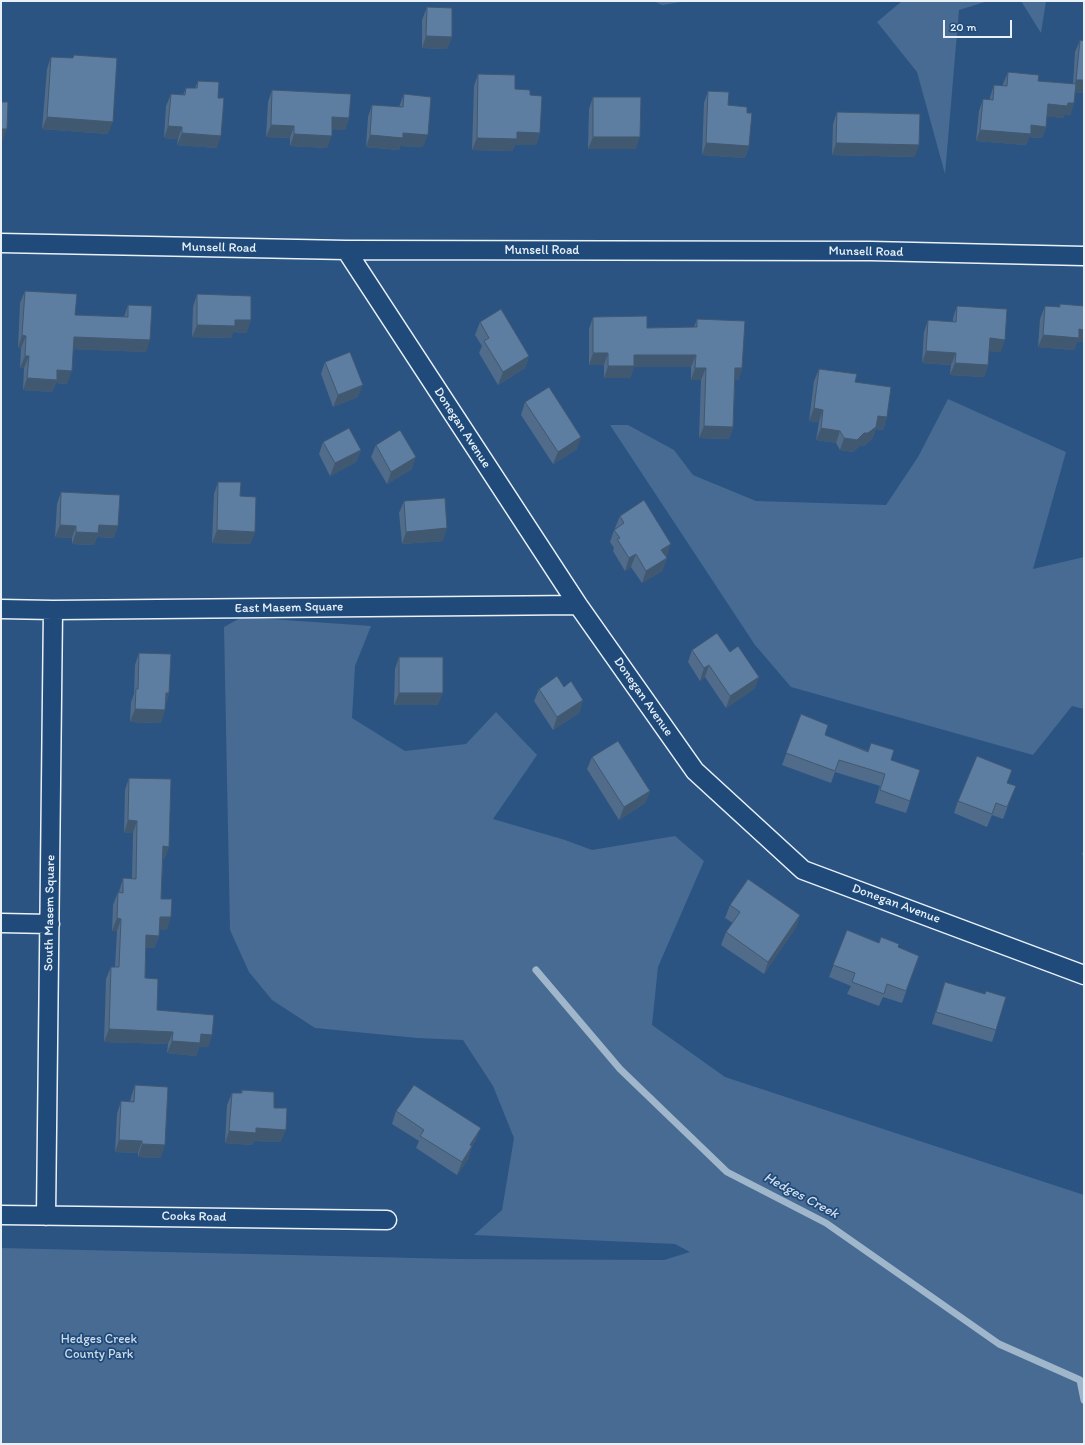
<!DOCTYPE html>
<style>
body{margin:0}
#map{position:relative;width:1085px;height:1445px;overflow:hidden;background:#2b5482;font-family:Itim,sans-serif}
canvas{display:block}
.frame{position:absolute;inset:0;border:2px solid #e8f1f8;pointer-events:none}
.scale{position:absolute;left:943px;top:20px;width:69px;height:18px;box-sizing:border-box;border:2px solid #e8f1f8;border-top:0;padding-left:5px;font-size:12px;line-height:14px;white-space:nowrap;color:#e8f1f8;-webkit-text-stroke:3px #1f4a7a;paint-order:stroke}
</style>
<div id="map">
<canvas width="1085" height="1445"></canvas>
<div class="frame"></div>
<div class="scale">20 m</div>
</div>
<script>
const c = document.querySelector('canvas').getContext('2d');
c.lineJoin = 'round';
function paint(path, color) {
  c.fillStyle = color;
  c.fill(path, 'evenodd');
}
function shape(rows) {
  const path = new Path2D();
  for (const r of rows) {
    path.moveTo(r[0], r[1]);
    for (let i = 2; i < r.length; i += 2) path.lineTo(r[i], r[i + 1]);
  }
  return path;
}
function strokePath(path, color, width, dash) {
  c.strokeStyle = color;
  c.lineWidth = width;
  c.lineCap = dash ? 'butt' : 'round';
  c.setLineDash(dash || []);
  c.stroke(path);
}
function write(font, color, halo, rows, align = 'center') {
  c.font = font + ' Itim,sans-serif';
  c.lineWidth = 3.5;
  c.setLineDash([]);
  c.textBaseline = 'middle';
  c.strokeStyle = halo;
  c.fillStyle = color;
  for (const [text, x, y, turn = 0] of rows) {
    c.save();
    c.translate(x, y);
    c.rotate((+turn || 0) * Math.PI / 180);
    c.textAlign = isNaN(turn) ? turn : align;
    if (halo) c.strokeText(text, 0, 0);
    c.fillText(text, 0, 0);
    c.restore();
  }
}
const green = shape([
 [654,1,688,1,662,5],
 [902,1,988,1,959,10,945,174,917,72,877,22],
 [1021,1,1046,1,1041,33],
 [948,399,1066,452,1033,569,1084,557,1084,709,1072,706,1033,755,791,687,755,645,610,425,628,425,674,450,693,475,756,501,886,505,918,457],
 [242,617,371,626,355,666,352,718,405,751,466,744,496,712,537,755,493,819,565,840,592,850,675,836,704,861,658,967,652,1025,725,1077,1084,1195,1084,1444,1,1444,1,1248,457,1259,664,1260,690,1252,675,1244,474,1235,502,1210,514,1138,493,1086,463,1040,417,1038,315,1028,272,1000,249,972,230,930,224,627]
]);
const stream = shape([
 [536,970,620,1069,727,1172,826,1223,999,1344,1080,1380,1084,1400]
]);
const street = shape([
 [1,243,346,250,871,251,1084,256],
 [346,250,578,605,695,771,803,870,1084,975],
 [1,609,53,610,578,605],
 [1,923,50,924],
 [1,1215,387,1220],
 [46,1216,53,610]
]);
const wall = shape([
 [427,7,452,37,447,49,422,48,422,20],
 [1080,40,1084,41,1084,93,1075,92,1074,103,1070,115,1064,115,1063,118,1047,116,1046,127,1042,138,1029,137,1026,145,976,141,979,111,983,99,990,100,990,97,994,85,1003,86,1003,84,1008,72,1038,81,1073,84,1075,52],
 [74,55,108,134,42,129,47,69,51,57,72,58],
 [478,74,530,95,540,133,536,145,515,145,512,151,472,150,474,86],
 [198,81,218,98,217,148,177,145,178,139,164,138,166,106,171,94,183,95,186,88,195,88],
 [272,90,349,118,345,130,332,129,327,148,290,146,290,138,266,137,268,102],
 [708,91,728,105,749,146,745,158,702,155,704,103],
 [404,94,423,147,400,146,399,150,366,147,368,117,372,105,399,107],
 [593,97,636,149,588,149,589,109],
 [837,112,915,157,832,155,833,124],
 [25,291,75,315,124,317,128,305,146,352,73,349,67,384,56,383,52,392,23,390,24,368,20,368,21,348,18,348,20,303],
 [197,294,251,320,246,333,233,332,231,338,192,337,193,307],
 [1060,304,1077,342,1074,350,1038,347,1040,319,1045,306,1059,307],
 [957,306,1001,352,989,351,988,365,984,377,950,375,951,365,922,363,924,332,928,320,953,322,953,318],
 [593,317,647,328,694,327,697,319,742,368,738,380,735,380,733,427,729,439,699,438,701,380,691,380,691,367,634,367,630,378,604,378,604,365,589,365,589,329],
 [480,322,529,356,525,368,498,385,479,353,482,346,475,335],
 [325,362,358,397,333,407,321,374],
 [819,369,855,382,887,417,883,430,876,429,872,439,864,446,860,445,853,452,840,450,836,443,816,440,819,422,809,421,814,381],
 [525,402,577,449,553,464,521,415],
 [323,442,361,450,356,462,330,476,319,454],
 [376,445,412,469,387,484,371,457],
 [218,482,240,496,255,532,250,544,212,543,214,494],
 [61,492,114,538,97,537,94,545,72,544,72,538,55,537,57,504],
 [404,501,443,541,402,544,399,513],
 [620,516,667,556,666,557,667,558,662,571,642,583,631,567,625,571,613,551,614,548,610,542,614,530,616,529,615,528],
 [692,650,730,652,759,677,754,689,726,708,705,677,700,681,688,662],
 [139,653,169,693,166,703,161,723,130,722,131,702,134,694,135,665],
 [399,657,438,705,394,705,395,669],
 [564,687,583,700,579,713,553,730,534,701,539,689],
 [801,714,825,735,868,751,871,743,891,760,910,801,906,813,875,803,880,786,835,772,831,783,782,765],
 [592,757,650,791,645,803,619,820,587,769],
 [129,778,169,847,164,859,163,859,161,899,167,930,159,929,159,936,154,948,146,948,145,978,157,1010,212,1035,208,1047,199,1047,196,1056,167,1053,168,1044,104,1042,106,979,111,967,115,967,117,931,112,931,113,905,118,892,119,892,123,878,132,879,133,833,124,833,125,790],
 [1007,783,1011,798,1003,819,992,815,987,827,954,813,958,801],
 [1084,847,1084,855,1082,855],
 [730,905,800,915,796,927,764,974,721,945,726,932,733,923,725,918],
 [847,930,879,943,898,948,919,956,902,1003,883,997,879,1006,847,994,851,986,829,977],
 [945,982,996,1030,992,1042,932,1024,941,994],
 [135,1085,161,1158,138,1157,138,1153,115,1152,117,1114,121,1101,130,1102,131,1097],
 [242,1090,274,1108,281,1142,254,1141,252,1145,225,1143,227,1105,232,1093,241,1093],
 [396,1111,476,1140,472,1146,468,1159,457,1175,416,1148,419,1141,392,1124]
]);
const shadedWall = shape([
 [426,36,452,37,447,49,422,48],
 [1076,80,1084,80,1084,93,1072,92],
 [1068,103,1074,103,1070,115,1064,115,1063,118,1044,116,1048,104],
 [47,117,113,122,108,134,42,129],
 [332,117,349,118,345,130,328,129],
 [271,125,294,126,290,138,266,137],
 [1031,125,1046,127,1042,138,1029,137,1026,145,976,141,980,130],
 [168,126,182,127,178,139,164,138],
 [1,129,7,129,2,142,1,142],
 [517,132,540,133,536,145,515,145,512,151,472,150,477,138],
 [182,133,221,136,217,148,177,145],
 [403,133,428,135,423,147,400,146,399,150,366,147,370,135],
 [294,134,332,136,327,148,290,146],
 [593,137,640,137,636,149,588,149],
 [706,143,749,146,745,158,702,155],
 [836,143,919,145,915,157,832,155],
 [235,320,251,320,246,333,233,332,231,338,192,337,197,325],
 [1079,329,1084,330,1084,342,1077,342,1074,350,1038,347,1043,335],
 [22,335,26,336,21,348,18,348],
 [74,337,150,340,146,352,70,349],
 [990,338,1005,340,1001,352,986,351],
 [926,351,956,353,951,365,922,363],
 [593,353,608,353,604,365,589,365],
 [634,355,696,355,691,367,634,367,630,378,604,378,608,366],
 [25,356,29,356,24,368,20,368],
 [529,356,525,368,498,385,503,372],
 [955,363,988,365,984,377,950,375],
 [695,368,706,368,701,380,691,380],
 [735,368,742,368,738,380,731,380],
 [57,370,72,371,67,384,56,383,52,392,23,390,27,378],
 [363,385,358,397,333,407,338,395],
 [814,408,823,410,819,422,809,421],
 [878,416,887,417,883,430,876,429,872,439,864,446,860,445,853,452,840,450,844,438],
 [704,426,733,427,729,439,699,438],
 [821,428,840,431,836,443,816,440],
 [581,437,577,449,553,464,558,452],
 [361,450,356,462,330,476,335,463],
 [416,457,412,469,387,484,391,472],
 [60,525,76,526,72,538,55,537],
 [99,525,118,526,114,538,97,537,94,545,72,544,76,532],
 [447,528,443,541,402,544,406,532],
 [217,530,255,532,250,544,212,543],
 [671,544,667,556,657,562,661,550],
 [636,554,631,567,625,571,629,558],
 [667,558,662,571,642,583,646,571],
 [709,665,705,677,700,681,704,668],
 [759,677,754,689,726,708,730,696],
 [166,693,169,693,165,705],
 [399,693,443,693,438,705,394,705],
 [583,700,579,713,553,730,557,717],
 [135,709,165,710,161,723,130,722],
 [650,791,645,803,619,820,624,807],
 [128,820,137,821,133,833,124,833],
 [163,846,169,847,164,859,159,859],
 [800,915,796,927,764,974,768,962],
 [160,917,171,917,167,930,155,929],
 [117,918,121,919,117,931,112,931],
 [146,935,159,936,154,948,142,948],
 [109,1029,173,1032,168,1044,104,1042],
 [201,1034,212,1035,208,1047,199,1047,196,1056,167,1053,172,1041],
 [256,1128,286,1130,281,1142,254,1141,252,1145,225,1143,229,1131],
 [481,1128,476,1140,470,1150,472,1146,468,1159,457,1175,462,1162,470,1145],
 [119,1140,142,1141,138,1153,115,1152],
 [142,1144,165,1145,161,1158,138,1157]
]);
const building = shape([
 [427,7,452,8,452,37,426,36,427,7],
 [1080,40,1084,41,1084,80,1076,80,1080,40],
 [74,55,117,58,113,122,47,117,51,57,73,58,74,55],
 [1008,72,1039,75,1038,81,1076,84,1074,103,1068,103,1067,106,1048,104,1046,127,1031,125,1031,134,980,130,983,99,993,100,994,85,1007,86,1008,72],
 [478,74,515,75,515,89,530,90,530,95,542,96,540,133,517,132,517,139,477,138,478,74],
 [198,81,219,82,218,98,224,98,221,136,182,133,182,127,168,126,171,94,185,95,186,88,197,88,198,81],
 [272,90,351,94,349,118,332,117,332,136,294,134,294,126,271,125,272,90],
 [708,91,729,92,728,105,747,107,747,113,752,113,749,146,706,143,708,91],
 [404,94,431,97,428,135,403,133,403,138,370,135,372,105,403,107,404,94],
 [593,97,641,97,640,137,593,137,593,97],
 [1,102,8,102,7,129,1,129,1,102],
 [837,112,920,114,919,145,836,143,837,112],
 [25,291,77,294,75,315,128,317,128,305,152,306,150,340,74,337,72,371,57,370,57,380,27,378,29,356,25,356,26,336,22,335,25,291],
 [197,294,251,296,251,320,235,320,235,326,197,325,197,294],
 [1060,304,1084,306,1084,330,1079,329,1079,338,1043,335,1045,306,1060,307,1060,304],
 [957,306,1007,309,1005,340,990,338,988,365,955,363,956,353,926,351,928,320,956,322,957,306],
 [501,309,529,356,503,372,484,341,489,338,480,322,501,309],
 [647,316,647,328,697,327,697,319,745,321,742,368,735,368,733,427,704,426,706,368,695,368,696,355,634,355,634,366,608,366,608,353,593,353,593,317,647,316],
 [350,352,363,385,338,395,325,362,350,352],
 [819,369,857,374,855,382,891,387,887,417,878,416,876,427,868,433,864,433,857,440,844,438,840,431,821,428,823,410,814,408,819,369],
 [549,387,581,437,558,452,525,402,549,387],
 [349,428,361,450,335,463,323,442,349,428],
 [400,430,416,457,391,472,376,445,400,430],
 [218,482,241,482,240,496,256,497,255,532,217,530,218,482],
 [61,492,120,495,118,526,99,525,98,533,76,532,76,526,60,525,61,492],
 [445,498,447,528,406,532,404,501,445,498],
 [644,500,671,544,661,550,667,558,646,571,636,554,629,558,617,539,620,538,614,530,624,523,620,516,644,500],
 [717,633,730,652,738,646,759,677,730,696,709,665,704,668,692,650,717,633],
 [139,653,171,654,169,693,166,693,165,710,135,709,136,689,138,689,139,653],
 [399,657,443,657,443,693,399,693,399,657],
 [557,676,564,687,571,681,583,700,557,717,539,689,557,676],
 [801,714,828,725,825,735,868,752,871,743,894,750,891,760,920,770,910,801,880,790,885,774,839,760,835,771,786,753,801,714],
 [618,741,650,791,624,807,592,757,618,741],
 [977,756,1012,770,1007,783,1016,786,1007,807,996,803,992,814,958,801,977,756],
 [129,778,171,779,169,847,163,846,161,899,172,899,171,917,160,917,159,936,146,935,145,978,158,979,157,1010,214,1015,212,1035,201,1034,200,1043,172,1041,173,1032,109,1029,111,967,119,967,121,919,117,918,118,892,123,893,123,878,136,879,137,821,128,820,129,778],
 [748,879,800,915,768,962,726,932,740,912,730,905,748,879],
 [847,930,879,943,881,937,899,944,898,947,919,956,906,991,887,984,884,994,852,982,855,973,833,965,847,930],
 [945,982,985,994,986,991,1006,997,996,1030,936,1012,945,982],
 [135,1085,168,1087,165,1145,142,1144,142,1141,119,1140,121,1101,134,1102,135,1085],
 [414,1085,481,1128,470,1145,472,1146,462,1162,420,1136,424,1130,396,1111,414,1085],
 [242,1090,274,1092,274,1108,287,1108,286,1130,256,1128,256,1133,229,1131,232,1093,242,1093,242,1090]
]);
const streetNames = [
 ["Munsell Road",219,248,1],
 ["Munsell Road",542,251],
 ["Munsell Road",866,252,1],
 ["Donegan Avenue",462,428,57],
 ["East Masem Square",289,608,-1],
 ["Donegan Avenue",643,697,55],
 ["Donegan Avenue",896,904,20],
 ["South Masem Square",50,913,-89],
 ["Cooks Road",194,1217,1]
];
const parkNames = [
 ["Hedges Creek",99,1340],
 ["County Park",99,1355]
];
const waterNames = [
 ["Hedges Creek",801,1196,28]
];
paint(green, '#476b93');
strokePath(stream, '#a0b6cb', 7);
strokePath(street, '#e8f1f8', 21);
strokePath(street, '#1f4a7a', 18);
paint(wall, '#506c8a');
paint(shadedWall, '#415871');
paint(building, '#5d7da1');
strokePath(building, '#415871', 1);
write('13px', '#e8f1f8', '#1f4a7a', streetNames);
write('13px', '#d0dde9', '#1f4a7a', parkNames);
write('italic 14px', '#d0dde9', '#1f4a7a', waterNames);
</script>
